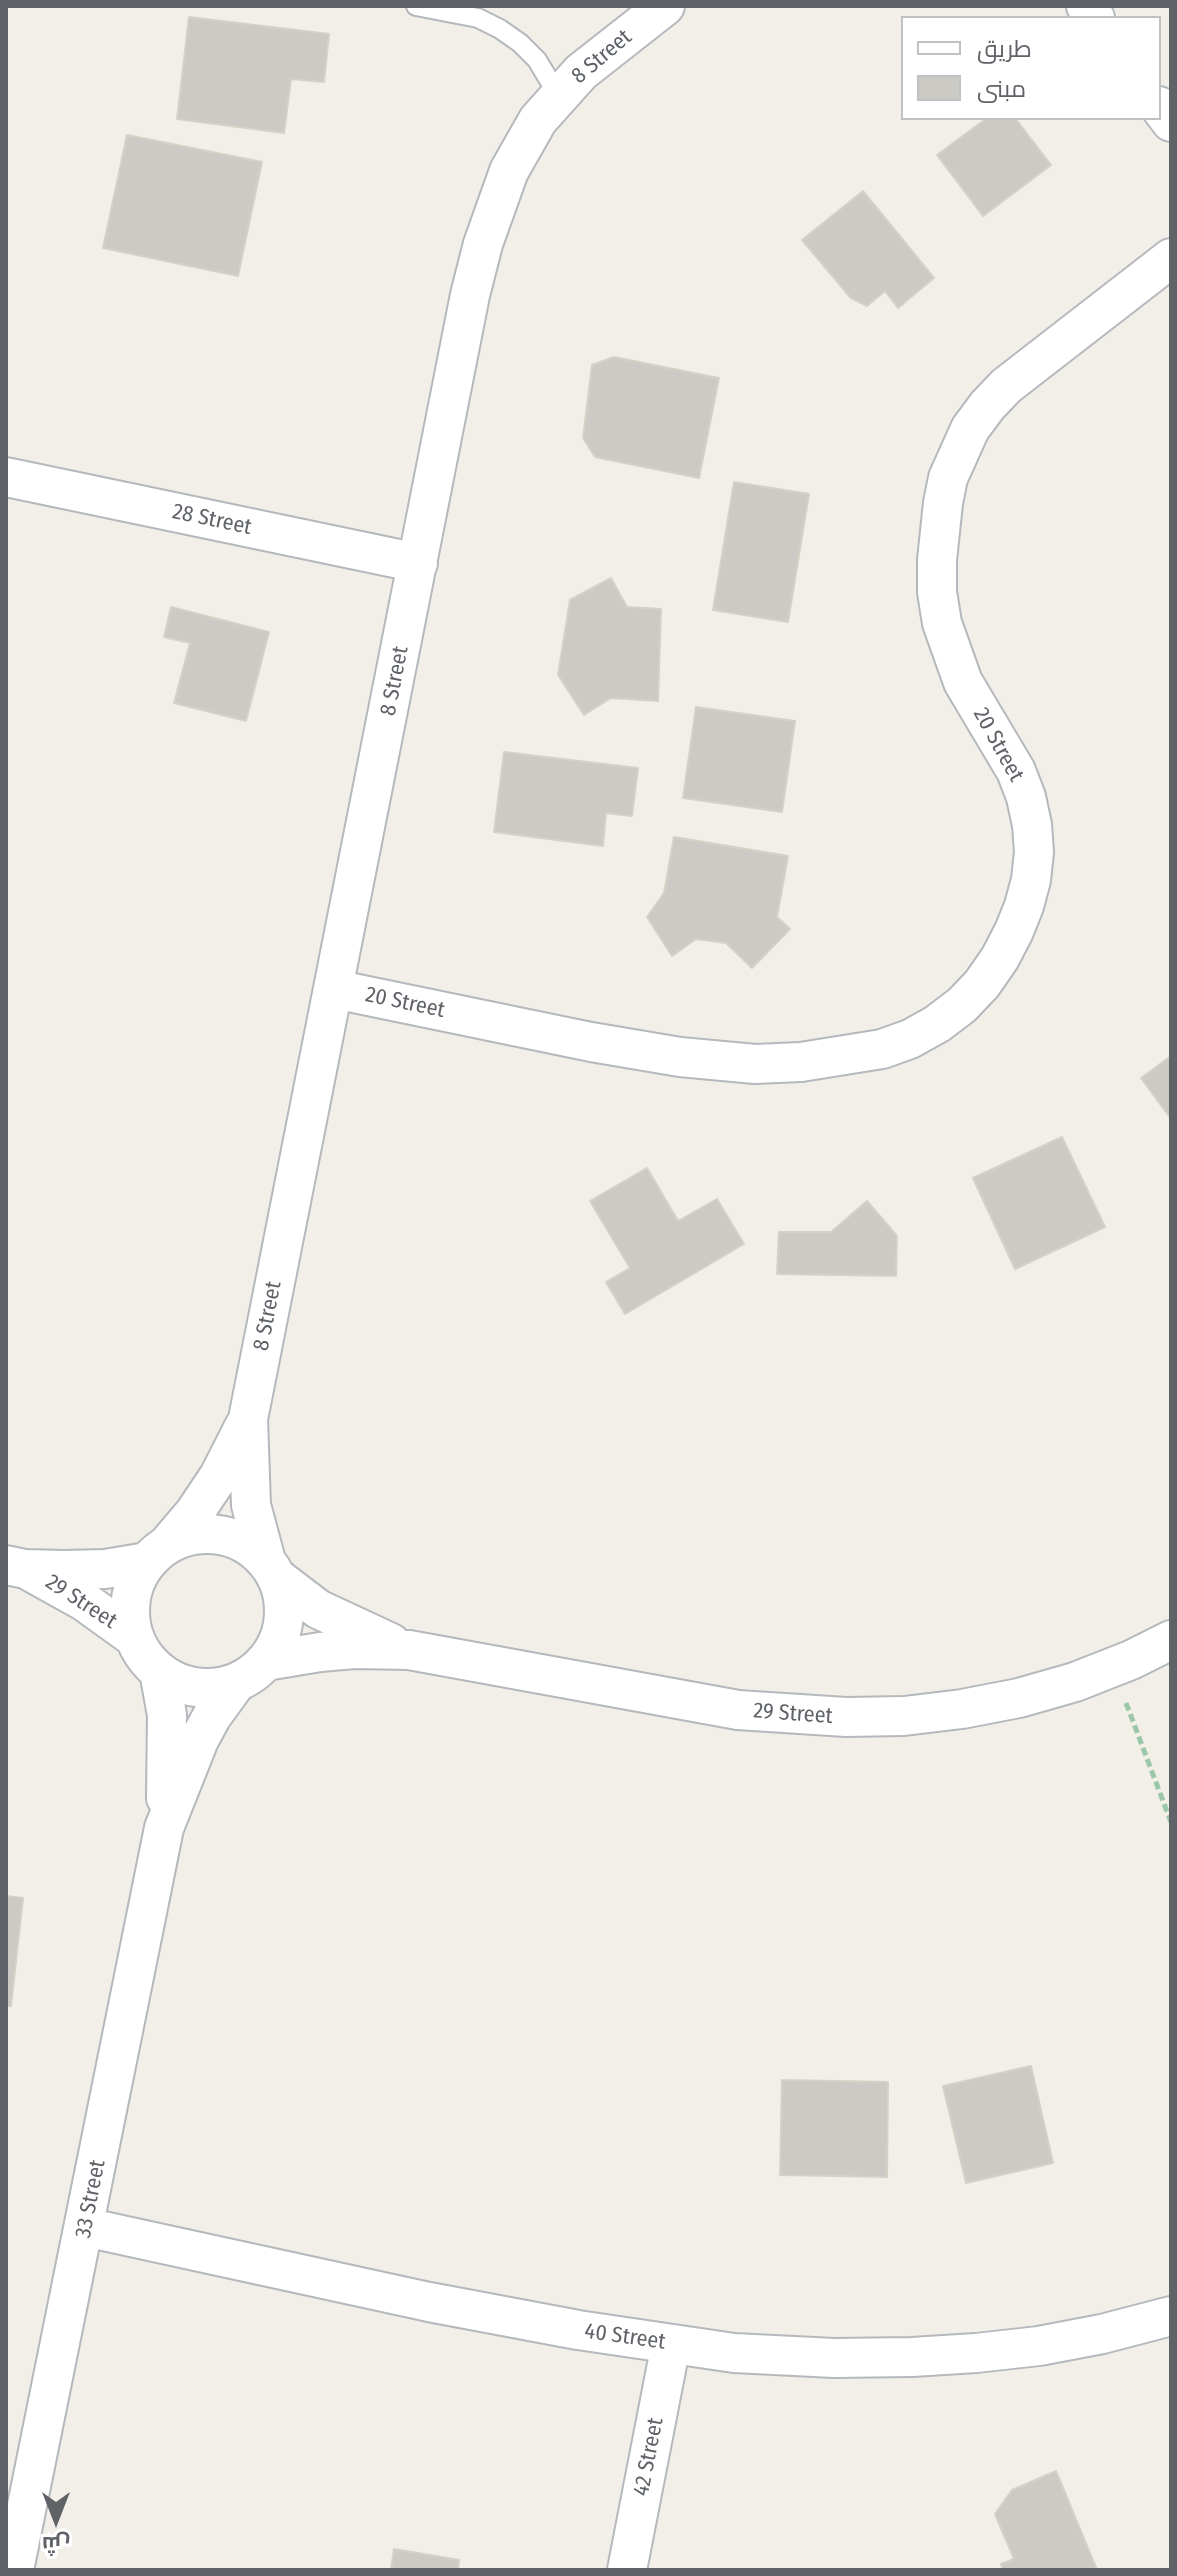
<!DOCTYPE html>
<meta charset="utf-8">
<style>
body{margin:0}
#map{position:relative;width:1177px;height:2576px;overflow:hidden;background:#f1efe8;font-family:"Fira Sans Condensed",Cairo,sans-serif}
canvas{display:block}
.frame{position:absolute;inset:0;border:8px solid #5f6368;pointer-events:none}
.legend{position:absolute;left:901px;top:16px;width:260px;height:104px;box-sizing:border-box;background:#fff;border:2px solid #bfc1c3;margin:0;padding:10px 14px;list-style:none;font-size:24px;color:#5f6368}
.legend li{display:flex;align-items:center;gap:16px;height:40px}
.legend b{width:40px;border:2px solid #bfc1c3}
.north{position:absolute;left:16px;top:2480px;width:80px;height:80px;-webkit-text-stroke:6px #fff;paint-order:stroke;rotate:180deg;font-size:22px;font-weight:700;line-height:32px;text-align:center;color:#5f6368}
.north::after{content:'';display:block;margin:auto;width:28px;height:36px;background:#5f6368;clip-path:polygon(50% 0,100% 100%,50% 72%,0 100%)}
</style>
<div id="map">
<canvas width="1177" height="2576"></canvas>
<div class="frame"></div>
<ul class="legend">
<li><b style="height:10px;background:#fff"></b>طريق</li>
<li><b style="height:22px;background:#cccac5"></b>مبنى</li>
</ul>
<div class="north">ش</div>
</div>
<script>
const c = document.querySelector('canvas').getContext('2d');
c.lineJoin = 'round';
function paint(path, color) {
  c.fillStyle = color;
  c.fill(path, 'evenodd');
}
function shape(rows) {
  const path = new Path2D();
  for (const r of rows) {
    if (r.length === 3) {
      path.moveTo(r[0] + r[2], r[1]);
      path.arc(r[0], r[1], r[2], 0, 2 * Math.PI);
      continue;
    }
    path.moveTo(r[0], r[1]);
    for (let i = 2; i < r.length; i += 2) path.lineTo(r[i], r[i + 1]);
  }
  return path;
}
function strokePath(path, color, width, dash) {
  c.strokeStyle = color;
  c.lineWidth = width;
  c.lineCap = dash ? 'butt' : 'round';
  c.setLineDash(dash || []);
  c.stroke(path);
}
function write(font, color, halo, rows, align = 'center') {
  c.font = font + ' "Fira Sans Condensed",sans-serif';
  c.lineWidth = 8;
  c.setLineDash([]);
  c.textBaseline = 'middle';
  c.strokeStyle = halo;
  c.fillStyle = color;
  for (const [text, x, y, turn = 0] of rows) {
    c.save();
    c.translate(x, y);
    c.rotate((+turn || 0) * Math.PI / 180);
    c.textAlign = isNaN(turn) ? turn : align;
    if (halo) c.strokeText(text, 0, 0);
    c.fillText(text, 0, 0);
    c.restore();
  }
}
const building = shape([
 [189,17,329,34,324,82,291,79,284,133,177,119,189,17],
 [987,118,1015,118,1051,165,983,216,937,155,987,118],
 [127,135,262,162,238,276,103,248,127,135],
 [863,191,934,278,898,308,885,291,867,306,851,298,802,240,863,191],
 [614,357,719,378,699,478,595,457,583,438,592,365,614,357],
 [734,482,809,494,788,622,713,610,734,482],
 [611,578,627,607,661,609,658,701,611,698,584,715,558,675,570,600,611,578],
 [171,607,269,632,246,721,174,703,190,643,164,637,171,607],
 [696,707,795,721,782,812,683,798,696,707],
 [504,752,638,768,632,816,606,813,603,846,494,832,504,752],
 [674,837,788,856,777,917,790,929,752,968,726,943,696,939,672,956,647,917,664,893,674,837],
 [1171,1056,1171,1119,1141,1078,1171,1056],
 [1062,1137,1105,1227,1015,1269,973,1178,1062,1137],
 [647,1168,678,1221,717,1199,744,1244,625,1314,606,1282,630,1268,590,1201,647,1168],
 [867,1201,897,1236,896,1276,777,1274,779,1232,831,1232,867,1201],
 [6,1896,23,1898,11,2006,6,2006,6,1896],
 [1031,2066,1053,2163,966,2183,943,2086,1031,2066],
 [782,2080,888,2082,887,2177,780,2175,782,2080],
 [1056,2471,1097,2570,1003,2570,1001,2564,1014,2559,995,2514,1012,2490,1056,2471],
 [394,2549,459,2560,458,2570,391,2570,394,2549]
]);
const path = shape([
 [1126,1703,1171,1822]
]);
const service = shape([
 [416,6,478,18,500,29,520,43,537,60,558,95]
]);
const minor = shape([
 [1086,6,1095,18],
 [1159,106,1171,122],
 [6,477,418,563],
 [334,989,591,1042,680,1057,755,1064,801,1062,882,1049,910,1039,937,1024,962,1005,982,984,1000,958,1014,931,1024,906,1031,880,1034,852,1032,825,1026,797,1016,771,963,682,942,623,937,592,937,560,943,503,948,478,970,429,987,406,1006,386,1171,258],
 [207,1611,77],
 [167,1545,195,1512,219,1476,245,1425],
 [266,1561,251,1505,248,1419,470,295,483,244,509,171,538,120,581,72,665,6],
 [6,1565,25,1569,64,1570,105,1569,147,1562],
 [31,1572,85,1602,135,1638],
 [276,1577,318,1609,391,1643],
 [266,1661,320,1652,354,1649,409,1650,738,1710,846,1717,904,1716,962,1709,1019,1698,1075,1682,1131,1660,1171,1640],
 [159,1671,167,1715,166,1798],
 [85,2227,429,2302,578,2330,734,2353,834,2358,912,2357,976,2353,1039,2346,1102,2334,1171,2316],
 [14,2570,164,1828,199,1740,212,1716,236,1683],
 [627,2570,671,2344]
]);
const streetNames = [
 ["8 Street",602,57,-40],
 ["28 Street",212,520,12],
 ["8 Street",395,681,-79],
 ["20 Street",998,745,61],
 ["20 Street",405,1003,12],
 ["8 Street",268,1316,-79],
 ["29 Street",81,1602,33],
 ["29 Street",793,1714,4],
 ["33 Street",91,2199,-79],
 ["40 Street",625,2337,8],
 ["42 Street",649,2457,-79]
];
paint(building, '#cccac5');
strokePath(building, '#d6d1c6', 2);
strokePath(service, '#b5b8bc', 22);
strokePath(minor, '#b5b8bc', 42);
strokePath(path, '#9cc7a9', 5, [8, 4]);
strokePath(service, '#fff', 18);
strokePath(minor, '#fff', 38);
write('22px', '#5f6368', '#fff', streetNames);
</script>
